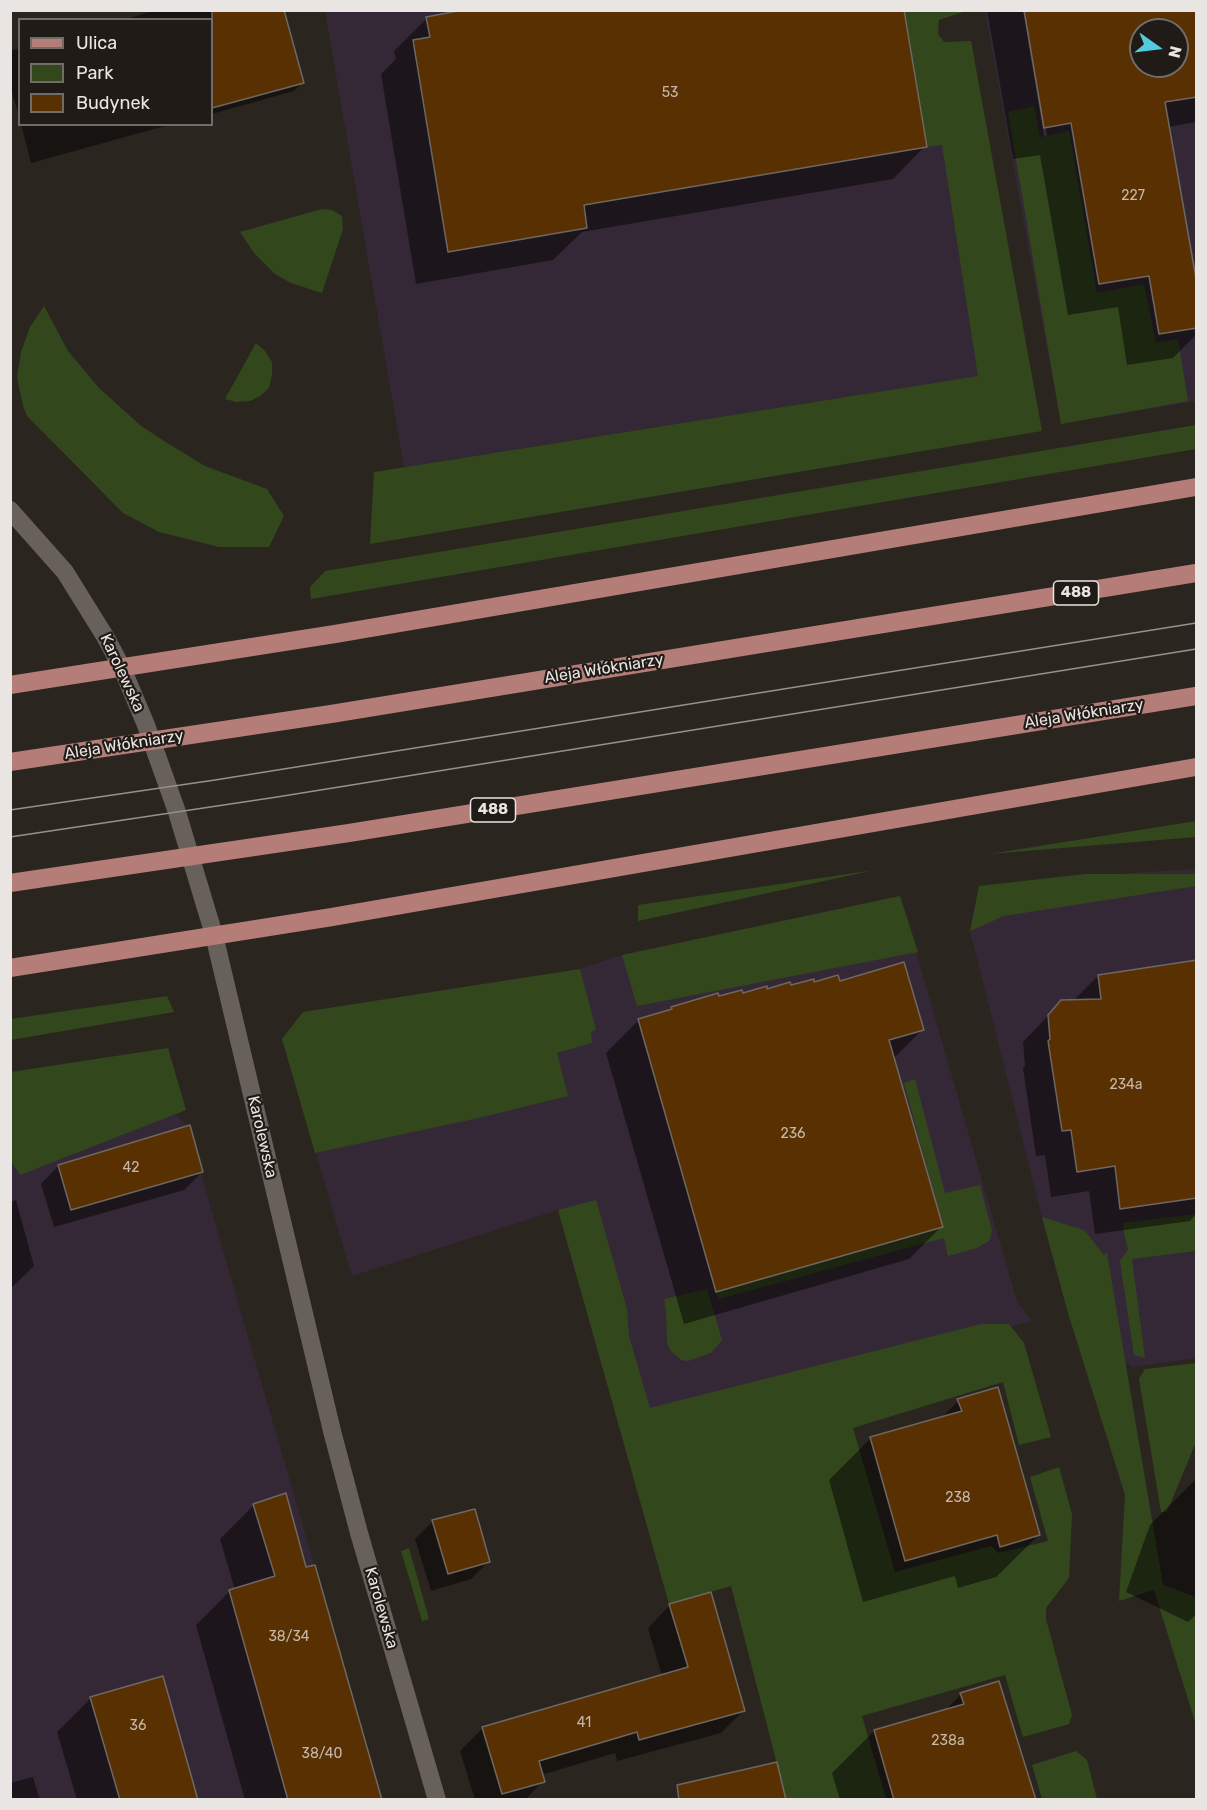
<!DOCTYPE html>
<meta charset="utf-8">
<style>
body{margin:0}
#map{position:relative;width:1207px;height:1810px;overflow:hidden;background:#2b2520;font-family:Rubik,sans-serif}
canvas{display:block}
.frame{position:absolute;inset:0;border:12px solid #e9e5e2;pointer-events:none}
.legend{position:absolute;left:18px;top:18px;width:195px;height:108px;box-sizing:border-box;background:#211b17;border:2px solid #716c68;margin:0;padding:8px 10px;list-style:none;font-size:18px;color:#e9e5e2}
.legend li{display:flex;align-items:center;gap:12px;height:30px}
.legend b{width:30px;border:2px solid #716c68}
.north{position:absolute;left:1129px;top:18px;width:60px;height:60px;box-sizing:border-box;background:#211b17;border:2px solid #716c68;border-radius:50%;rotate:104deg;font-size:16px;font-weight:700;line-height:24px;text-align:center;color:#e9e5e2}
.north::after{content:'';display:block;margin:auto;width:21px;height:27px;background:#54cadd;clip-path:polygon(50% 0,100% 100%,50% 72%,0 100%)}
</style>
<div id="map">
<canvas width="1207" height="1810"></canvas>
<div class="frame"></div>
<ul class="legend">
<li><b style="height:8px;background:#b47d78"></b>Ulica</li>
<li><b style="height:16px;background:#33471d"></b>Park</li>
<li><b style="height:16px;background:#583002"></b>Budynek</li>
</ul>
<div class="north">N</div>
</div>
<script>
const c = document.querySelector('canvas').getContext('2d');
c.lineJoin = 'round';
function paint(path, color) {
  c.fillStyle = color;
  c.fill(path, 'evenodd');
}
function shape(rows) {
  const path = new Path2D();
  for (const r of rows) {
    path.moveTo(r[0], r[1]);
    for (let i = 2; i < r.length; i += 2) path.lineTo(r[i], r[i + 1]);
  }
  return path;
}
function strokePath(path, color, width, dash) {
  c.strokeStyle = color;
  c.lineWidth = width;
  c.lineCap = dash ? 'butt' : 'round';
  c.setLineDash(dash || []);
  c.stroke(path);
}
function write(font, color, halo, rows, align = 'center') {
  c.font = font + ' Rubik,sans-serif';
  c.lineWidth = 4.5;
  c.setLineDash([]);
  c.textBaseline = 'middle';
  c.strokeStyle = halo;
  c.fillStyle = color;
  for (const [text, x, y, turn = 0] of rows) {
    c.save();
    c.translate(x, y);
    c.rotate((+turn || 0) * Math.PI / 180);
    c.textAlign = isNaN(turn) ? turn : align;
    if (halo) c.strokeText(text, 0, 0);
    c.fillText(text, 0, 0);
    c.restore();
  }
}
const commercial = shape([
 [325,11,923,11,979,376,404,467],
 [985,11,1196,11,1196,401,1061,424],
 [1141,30,1177,30,1177,66,1141,66],
 [1196,869,1196,1358,1132,1367,1068,1313,1042,1217,970,931,1049,878],
 [900,896,1017,1302,1032,1321,622,1435,558,1210,352,1276,282,1039,303,1012,580,969,622,955],
 [157,1095,187,1126,382,1799,11,1800,11,1111]
]);
const green = shape([
 [904,11,966,11,939,20,938,34,944,42,971,41,1042,431,370,544,374,472,978,376,942,145,927,147],
 [1034,106,1040,137,1069,131,1097,293,1144,284,1156,343,1178,339,1188,401,1061,424,1008,112],
 [322,209,332,210,342,216,343,229,322,293,291,283,275,274,254,253,240,232],
 [44,306,68,351,99,388,140,425,164,441,205,466,267,489,284,516,269,547,219,547,159,532,123,513,27,416,23,406,17,377,21,352,30,327],
 [256,343,265,351,272,362,272,375,269,388,260,396,250,401,236,402,225,399],
 [1196,425,1196,449,311,599,310,587,325,571],
 [1196,821,1196,837,989,854],
 [875,870,638,921,638,905],
 [1085,874,1196,874,1196,886,1004,916,970,931,979,886],
 [900,896,918,952,637,1006,622,955],
 [580,969,596,1030,591,1032,592,1043,557,1053,568,1096,474,1119,315,1153,282,1039,303,1012],
 [167,996,174,1012,11,1040,11,1019],
 [168,1048,186,1110,20,1175,11,1161,11,1072],
 [915,1079,945,1193,980,1185,992,1231,989,1241,977,1248,948,1256,944,1238,719,1299,716,1292,943,1227,904,1083],
 [596,1200,627,1309,629,1336,650,1408,981,1324,1009,1324,1024,1343,1051,1437,1019,1445,1003,1382,853,1428,895,1572,991,1546,999,1553,1048,1541,1030,1477,1059,1467,1072,1514,1069,1578,1046,1608,1046,1619,1072,1715,1069,1724,1023,1737,1005,1675,862,1716,886,1799,786,1799,731,1586,669,1604,558,1210],
 [1196,1214,1196,1251,1132,1259,1145,1358,1134,1355,1120,1261,1128,1250,1122,1223],
 [1042,1217,1084,1230,1104,1255,1107,1253,1163,1585,1196,1597,1196,1725,1154,1590,1119,1601,1125,1495,1068,1313],
 [707,1289,722,1340,711,1353,688,1361,681,1360,670,1350,667,1342,666,1311,664,1299],
 [1196,1363,1196,1442,1167,1512,1161,1512,1139,1379,1145,1369],
 [409,1548,429,1619,422,1621,401,1551],
 [1076,1751,1087,1760,1097,1799,1042,1799,1032,1765]
]);
const shadow = shape([
 [156,10,283,10,302,83,294,91,212,114,212,20,123,20],
 [987,10,1023,10,1044,136,1047,135,1026,10,1196,10,1196,122,1168,127,1196,293,1196,335,1173,358,1127,365,1118,307,1068,315,1040,155,1013,159],
 [1141,30,1177,30,1177,66,1141,66],
 [427,18,925,146,893,179,582,232,553,260,416,284,381,74,396,59,394,51],
 [20,48,20,119,10,86,10,51],
 [21,124,172,124,31,163],
 [1098,976,1196,977,1196,1214,1190,1221,1095,1234,1089,1191,1051,1197,1045,1155,1036,1156,1023,1068,1025,1066,1023,1042,1062,1001,1073,1001],
 [839,983,922,1030,893,1059,941,1227,909,1259,684,1324,606,1053,639,1020,667,1012,671,1008,717,995,718,998,790,987],
 [58,1166,202,1172,184,1190,54,1227,41,1184],
 [16,1200,34,1266,10,1289,10,1202],
 [958,1401,1039,1535,996,1577,958,1588,955,1576,863,1602,829,1480,871,1438,940,1419],
 [1196,1479,1196,1616,1195,1615,1188,1622,1126,1592,1150,1525],
 [254,1505,305,1569,380,1800,245,1800,196,1625,230,1591,235,1590,220,1539],
 [433,1521,489,1561,471,1579,431,1591,415,1539],
 [670,1605,744,1710,721,1733,617,1761,615,1753,541,1775,543,1781,525,1800,475,1800,460,1751,483,1728,662,1676,648,1628],
 [961,1694,1034,1800,840,1800,832,1773,874,1731,944,1712],
 [91,1698,196,1800,77,1800,57,1732],
 [33,1777,40,1800,10,1800,10,1783]
]);
const building = shape([
 [212,10,284,10,304,83,212,108,212,10],
 [463,10,904,10,927,147,584,205,587,228,448,252,413,40,430,37,426,17,463,10],
 [1024,10,1197,10,1197,97,1165,102,1197,284,1197,328,1159,334,1149,276,1099,284,1071,123,1044,128,1024,10],
 [1141,30,1177,30,1177,66,1141,66,1141,30],
 [1197,960,1197,1198,1120,1209,1115,1166,1077,1172,1071,1130,1062,1131,1048,1041,1050,1039,1048,1015,1061,1000,1101,999,1098,975,1197,960],
 [904,962,924,1030,889,1040,943,1227,716,1292,638,1019,672,1009,671,1007,718,993,719,996,742,990,743,993,767,986,767,989,790,982,791,985,814,979,814,982,838,975,840,981,904,962],
 [190,1125,203,1172,71,1210,58,1165,190,1125],
 [998,1387,1040,1535,1000,1547,997,1535,905,1561,870,1437,962,1411,957,1399,998,1387],
 [286,1493,306,1567,315,1565,382,1800,288,1800,229,1590,275,1576,253,1504,286,1493],
 [475,1509,490,1562,448,1574,432,1520,475,1509],
 [711,1592,745,1711,639,1740,637,1732,539,1761,545,1782,502,1794,482,1727,688,1667,669,1604,711,1592],
 [163,1676,198,1800,120,1800,90,1697,163,1676],
 [999,1681,1036,1800,894,1800,874,1730,964,1704,960,1693,999,1681],
 [777,1762,786,1800,679,1800,677,1785,777,1762]
]);
const minor = shape([
 [10,510,65,572,106,638,122,668,146,725,177,812,214,935,332,1431,359,1533,437,1800]
]);
const major = shape([
 [10,685,335,634,1196,487],
 [10,762,331,714,1196,573],
 [10,883,349,833,1196,696],
 [10,968,332,917,1196,767]
]);
const tram = shape([
 [10,810,215,780,1196,623],
 [10,837,277,797,1196,649]
]);
const numberNames = [
 ["53",670,93],
 ["227",1133,196],
 ["234a",1126,1085],
 ["236",793,1134],
 ["42",131,1168],
 ["238",958,1498],
 ["38/34",289,1637],
 ["41",584,1723],
 ["36",138,1726],
 ["238a",948,1741],
 ["38/40",322,1754]
];
const shields = [
 [1076,593,45],
 [493,810,45]
];
const shieldNames = [
 ["488",1076,593],
 ["488",493,810]
];
const streetNames = [
 ["Aleja Włókniarzy",604,669,-9],
 ["Karolewska",122,673,65],
 ["Aleja Włókniarzy",1084,714,-9],
 ["Aleja Włókniarzy",124,745,-9],
 ["Karolewska",262,1137,77],
 ["Karolewska",381,1608,74]
];
paint(commercial, '#352836');
paint(green, '#33471d');
paint(shadow, '#0007');
paint(building, '#583002');
strokePath(building, '#6f6761', 1.5);
strokePath(minor, '#68615b', 18);
strokePath(major, '#b47d78', 18);
strokePath(tram, '#96918d', 1.5);
write('14px', '#c5b8aa', null, numberNames);
for (const [x, y, w] of shields) {
  const box = new Path2D();
  box.roundRect(x - w / 2, y - 12, w, 24, 4.5);
  c.fillStyle = '#211b17';
  c.fill(box);
  strokePath(box, '#e9e5e2', 1.5);
}
write('bold 15px', '#e9e5e2', null, shieldNames);
write('16px', '#e9e5e2', '#211b17', streetNames);
</script>
